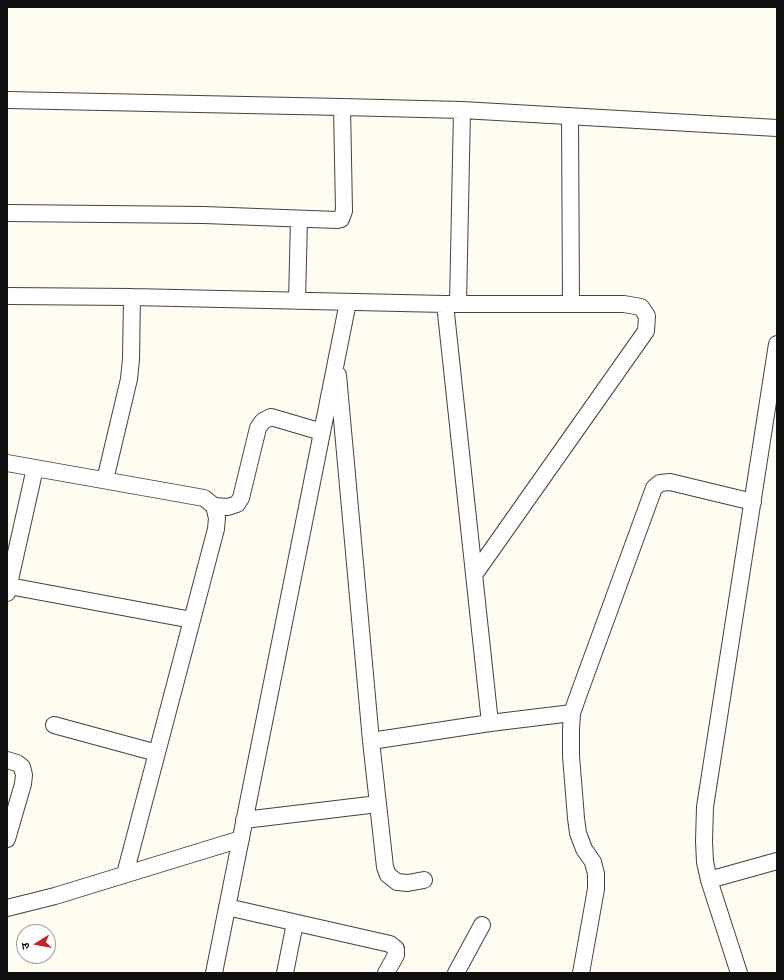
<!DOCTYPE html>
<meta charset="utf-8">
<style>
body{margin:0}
#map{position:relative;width:784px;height:980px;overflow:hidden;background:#fffdf1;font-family:"PT Serif","Noto Sans Devanagari",serif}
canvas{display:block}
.frame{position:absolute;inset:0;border:8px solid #0f0f0f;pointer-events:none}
.north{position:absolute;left:16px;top:924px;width:40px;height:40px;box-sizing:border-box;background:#fff;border:1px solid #9f9f9f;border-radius:50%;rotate:259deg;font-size:11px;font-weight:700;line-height:16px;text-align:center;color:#0f0f0f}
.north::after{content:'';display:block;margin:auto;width:14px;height:18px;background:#c42323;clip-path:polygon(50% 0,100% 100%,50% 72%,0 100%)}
</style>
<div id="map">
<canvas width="784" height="980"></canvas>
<div class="frame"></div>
<div class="north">उ</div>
</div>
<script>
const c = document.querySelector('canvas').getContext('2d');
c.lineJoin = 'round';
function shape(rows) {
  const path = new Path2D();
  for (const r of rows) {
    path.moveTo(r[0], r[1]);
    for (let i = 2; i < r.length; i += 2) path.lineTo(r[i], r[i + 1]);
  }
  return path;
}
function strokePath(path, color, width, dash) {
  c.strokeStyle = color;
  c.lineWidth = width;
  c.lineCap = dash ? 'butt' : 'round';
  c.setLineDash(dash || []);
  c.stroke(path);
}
const minor = shape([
 [7,100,342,107,462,110,777,128],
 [570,116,571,304],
 [7,213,204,215,337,220,341,219,344,211,342,107],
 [7,296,132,297,445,304,624,304,641,307,647,316,646,331,474,575],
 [297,301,299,219],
 [445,304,490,723],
 [458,304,462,110],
 [338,375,371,741,385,867,388,875,397,882,408,883,424,880],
 [7,463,204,498,214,506,217,518,216,529,125,874],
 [105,480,129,379,131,359,132,297],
 [214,506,228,507,237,504,241,498,258,428,263,421,271,417,322,432],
 [9,586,192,620],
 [7,593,35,468],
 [54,725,157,753],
 [371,741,490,723,572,713],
 [7,760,17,763,22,767,24,775,23,784,7,839],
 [244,820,378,804],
 [709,880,777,861],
 [227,907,390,944,396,949,396,955,386,973],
 [7,908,55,896,241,839],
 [214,973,348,302],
 [285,973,295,923],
 [456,973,482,925],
 [581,973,596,889,596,874,593,862,584,849,578,833,576,818,571,756,571,730,572,713,578,696,654,488,660,483,670,482,753,502],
 [739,973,709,880,705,862,704,841,705,807,777,344]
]);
strokePath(minor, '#424242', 18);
strokePath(minor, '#fff', 16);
</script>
